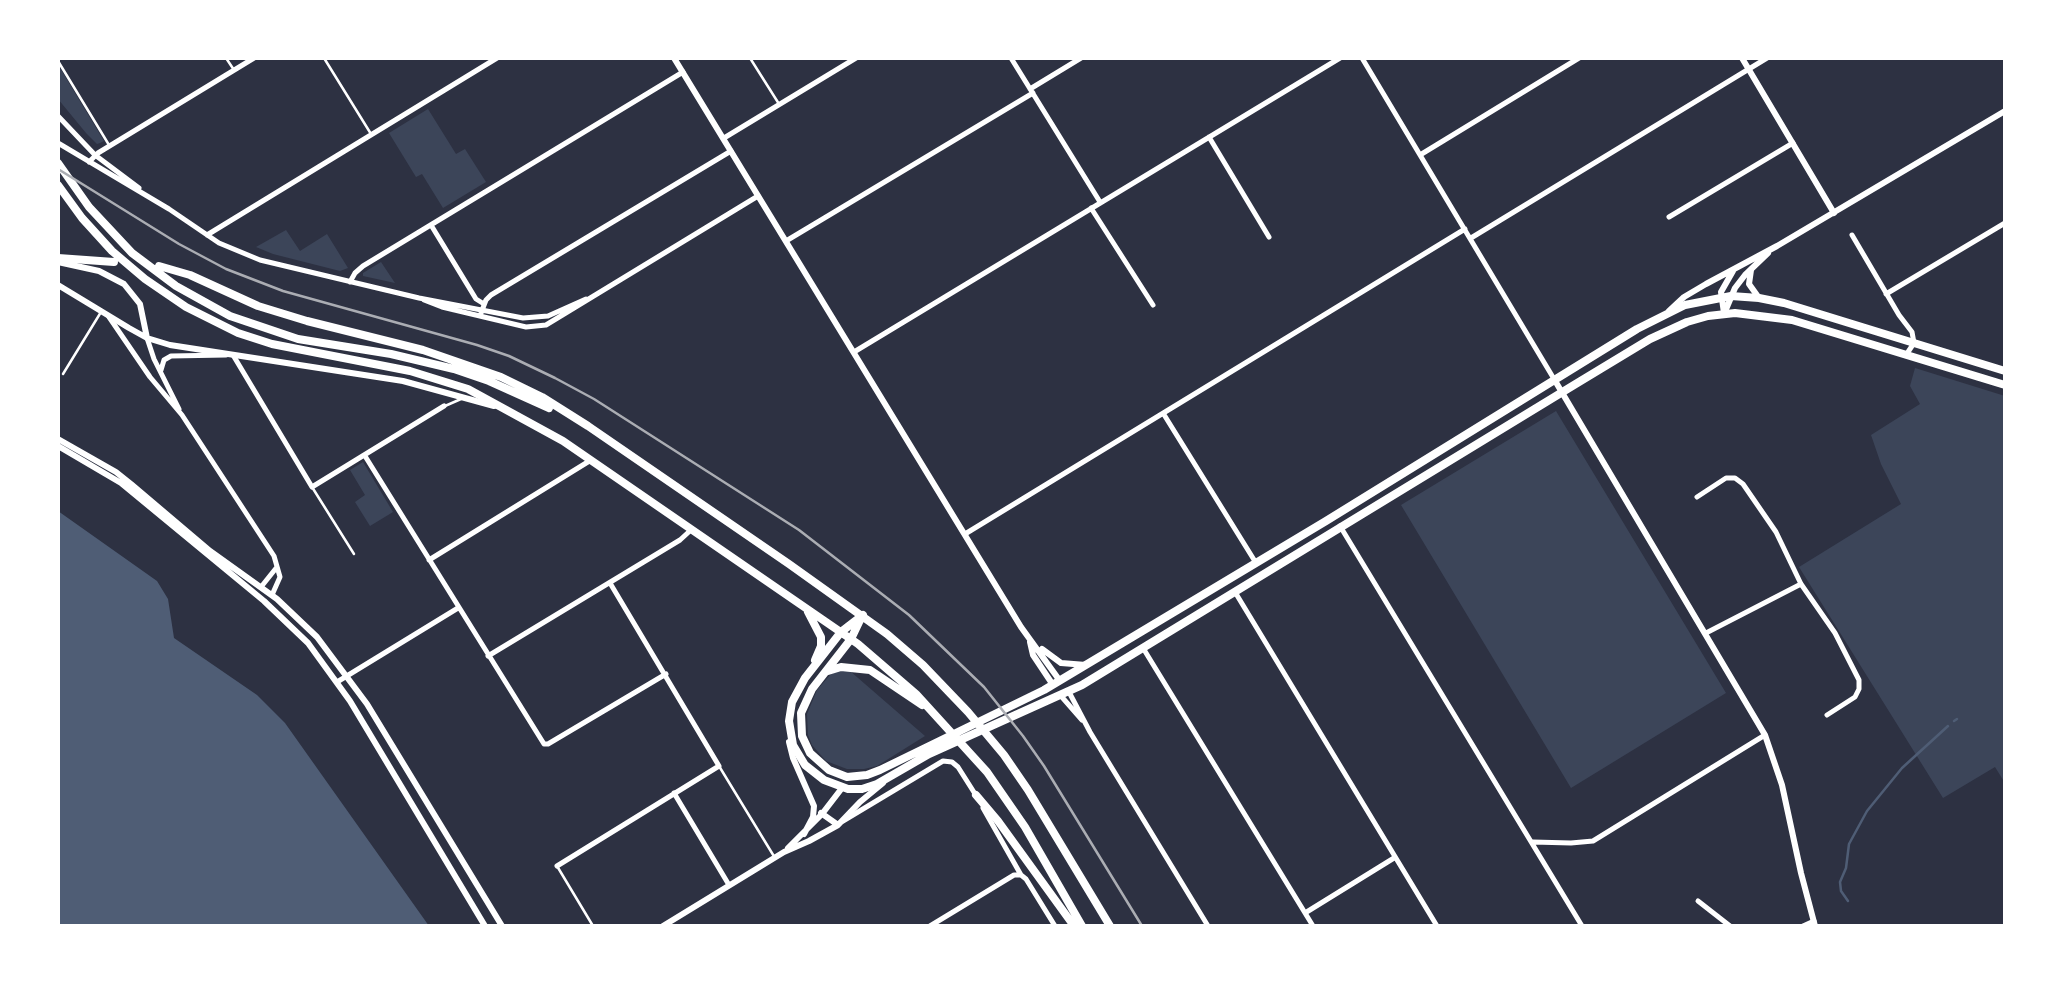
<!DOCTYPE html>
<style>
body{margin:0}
#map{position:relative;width:2063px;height:984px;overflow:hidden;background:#2d3142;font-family:Cabin,sans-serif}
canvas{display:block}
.frame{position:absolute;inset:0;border:60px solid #fff;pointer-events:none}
</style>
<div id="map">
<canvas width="2063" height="984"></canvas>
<div class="frame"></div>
</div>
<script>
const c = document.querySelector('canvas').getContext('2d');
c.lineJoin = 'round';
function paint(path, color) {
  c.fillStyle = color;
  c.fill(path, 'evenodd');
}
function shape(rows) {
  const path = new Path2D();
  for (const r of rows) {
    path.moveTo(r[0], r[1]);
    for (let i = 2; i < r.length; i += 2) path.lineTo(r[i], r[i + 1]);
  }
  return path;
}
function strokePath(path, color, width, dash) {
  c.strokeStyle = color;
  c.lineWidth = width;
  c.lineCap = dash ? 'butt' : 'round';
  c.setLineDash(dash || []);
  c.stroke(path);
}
const green = shape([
 [60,68,104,141,100,143,97,144,86,133,58,99,58,70],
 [428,109,456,154,465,149,486,182,443,208,422,174,416,177,389,133],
 [286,230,300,251,327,234,348,268,340,271,273,254,256,247],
 [381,262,395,283,363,276,363,273],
 [1915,368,2005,396,2005,783,1995,767,1943,798,1799,567,1901,504,1881,464,1871,435,1920,404,1910,386],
 [1556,411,1726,693,1571,788,1401,505],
 [363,462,393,512,370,526,355,502,365,495,350,470],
 [839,671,850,671,925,736,877,766,864,769,847,769,826,761,812,745,808,735,807,714,817,690,831,674]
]);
const water = shape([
 [58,511,157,581,168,599,174,638,257,695,285,723,429,926,58,926]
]);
const stream = shape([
 [1954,721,1957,719],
 [1848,901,1841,891,1840,882,1846,868,1849,844,1867,811,1902,768,1948,726]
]);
const service = shape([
 [226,58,234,70],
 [324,58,371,134],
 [750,58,779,104],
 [58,61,109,145],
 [63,374,101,312],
 [445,406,461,399],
 [312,487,354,554],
 [719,766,775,858],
 [557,866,593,926]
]);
const minor = shape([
 [1011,58,1100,202],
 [1362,58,1554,379],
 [1030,89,1081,58],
 [58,116,95,155,139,188],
 [1209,137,1269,237],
 [724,138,856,58],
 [58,143,169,209,219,243,260,260,419,298,523,318,548,316,586,299],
 [1420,155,1579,58],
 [89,162,98,153,254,58],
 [1091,208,1153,305],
 [1669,217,1793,143],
 [431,225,476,299,484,304],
 [207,235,497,58],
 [1852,235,1899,315,1912,332,1914,343,1906,355],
 [1471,238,1767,58],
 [786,241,1033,93],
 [350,282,355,273,363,266,683,72],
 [1886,294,2005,223],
 [424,300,442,307,526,327,546,325,758,196],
 [481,313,486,300,491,295,731,151],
 [109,317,150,377,182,415,274,556,280,577,272,595],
 [147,338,154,359,179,409],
 [854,352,1340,58],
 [233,355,312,487,444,406],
 [161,370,164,360,171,356,226,355],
 [1163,413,1256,563],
 [365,456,544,744,548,744,666,674],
 [1697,497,1726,478,1735,478,1743,484,1776,532,1801,584,1835,633,1859,680,1859,689,1855,697,1827,715],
 [1340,526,1582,926],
 [965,534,1465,229],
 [429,560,591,460],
 [261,587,277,567],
 [1235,592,1437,926],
 [1706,633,1801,584],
 [1143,648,1313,926],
 [488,656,680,540,692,529],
 [337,682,458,608],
 [1069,692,1090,732,1208,926],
 [1061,696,1082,720],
 [674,793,729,885],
 [983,808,1021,875,1026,879,1055,926],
 [843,821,943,761,952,762,958,767,977,797],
 [1533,842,1571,843,1593,841,1765,735],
 [557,866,719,766,610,583],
 [1698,901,1730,926],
 [1305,913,1394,858],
 [930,926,1014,875,1021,875],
 [1803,926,1814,921]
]);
const tertiary = shape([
 [674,58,1021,627,1060,681],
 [1742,58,1834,213],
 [58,262,99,271,124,284,140,304,147,338],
 [1751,270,1749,284,1759,298],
 [58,285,129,328,147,338,170,345,403,381,494,406],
 [1669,311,1684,297,1706,284,1777,246,2005,111],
 [1724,313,1721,292,1733,271],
 [1724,314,1735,288,1745,275,1768,253],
 [1554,379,1765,735,1782,785,1801,873,1815,926],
 [58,439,116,472,131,484,210,551,277,599,317,637,367,704,502,926],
 [58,446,121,483,264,601,308,643,350,701,485,926],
 [1030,642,1033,655,1053,685],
 [1042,649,1061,663,1086,665],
 [789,742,793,758,814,806,813,817,804,834],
 [821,813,838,825],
 [788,848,822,814,842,788],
 [663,926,784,852,809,841,838,825,860,802,883,783]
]);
const trunk = shape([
 [58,163,89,207,132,253,176,286,230,316,298,339,391,354,454,369,489,381,549,408],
 [58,185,82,218,112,251,145,279,186,307,238,333,272,344,410,371,468,389,563,441,858,644,916,694,987,772,1025,827,1082,926],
 [58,258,114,262],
 [159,266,190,275,258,306,307,321,423,350,501,377,542,397,588,426,789,564,887,634,923,665,968,712,1004,755,1028,790,1110,926],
 [808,612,821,637,821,646,815,660],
 [863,615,841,632,805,678,792,702,789,721,793,745,805,765,824,780,848,789,862,789,877,784,929,754,1082,685,1574,385,1650,339,1687,322,1708,316,1735,313,1792,320,2005,385],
 [861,618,851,639,812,689,801,713,802,736,810,753,829,770,847,777,867,775,880,770,1044,690,1326,521,1637,329,1685,305,1731,296,1759,298,1784,303,2005,371],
 [828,671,841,667,870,670,922,705],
 [976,795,998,821,1074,926]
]);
const rail = shape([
 [58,169,179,244,226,269,283,291,477,345,509,356,555,378,594,399,799,530,909,615,984,687,1023,736,1044,766,1142,926]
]);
paint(green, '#3c4559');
paint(water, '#4f5d75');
strokePath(stream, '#4f5d75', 2.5);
strokePath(service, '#fff', 2.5);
strokePath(minor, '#fff', 5);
strokePath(tertiary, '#fff', 6);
strokePath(trunk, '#fff', 8);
strokePath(rail, '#abadb3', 2.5);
</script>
